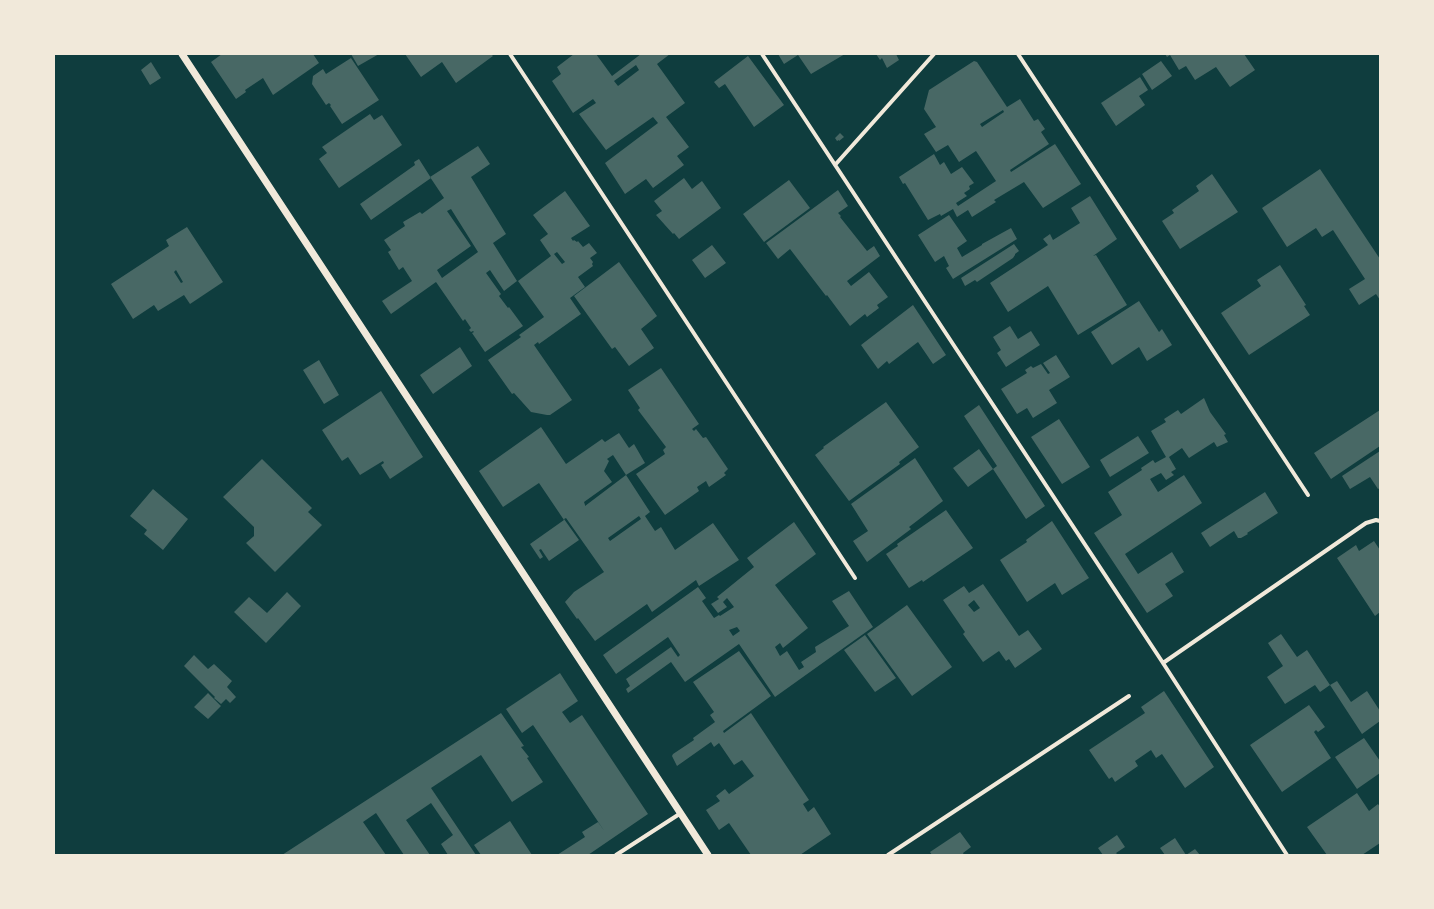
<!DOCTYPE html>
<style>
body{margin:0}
#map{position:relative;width:1434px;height:909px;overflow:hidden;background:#0f3d3e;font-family:"Archivo Narrow",sans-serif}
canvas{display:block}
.frame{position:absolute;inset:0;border:55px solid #f1e9da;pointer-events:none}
</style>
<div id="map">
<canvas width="1434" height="909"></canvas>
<div class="frame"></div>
</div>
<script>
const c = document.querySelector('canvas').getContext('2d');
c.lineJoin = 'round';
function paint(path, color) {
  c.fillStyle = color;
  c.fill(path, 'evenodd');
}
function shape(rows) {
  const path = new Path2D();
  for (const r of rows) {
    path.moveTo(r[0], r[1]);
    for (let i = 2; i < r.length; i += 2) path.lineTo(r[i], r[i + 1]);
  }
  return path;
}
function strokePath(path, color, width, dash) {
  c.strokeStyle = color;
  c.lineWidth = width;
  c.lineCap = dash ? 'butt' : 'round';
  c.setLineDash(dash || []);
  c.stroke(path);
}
const building = shape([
 [222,54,313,54,319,63,273,95,263,78,245,90,246,92,236,99,211,62],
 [351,54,379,54,358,66],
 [405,54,491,54,493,56,456,83,442,62,421,77],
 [574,54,596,54,612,76,641,54,670,54,657,64,685,103,666,117,689,147,677,156,684,165,653,188,646,179,625,194,605,163,658,123,653,117,606,150,579,114,596,103,593,99,573,113,552,81,561,74,557,67],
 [636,65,639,70,618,86,614,81],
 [778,54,845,54,811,74,798,55,784,64],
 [876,54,896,54,899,60,887,68,882,58,880,60],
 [1165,54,1244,54,1255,70,1230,87,1216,67,1195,80,1186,66,1179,70,1170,55,1167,57],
 [748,56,784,105,754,127,725,84,719,88,714,82],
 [351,58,379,100,342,124,330,106,331,105,329,103,326,105,312,84,313,76,323,69,326,74],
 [974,61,977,62,1007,107,1020,99,1034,121,1038,119,1045,129,1041,132,1049,144,1010,170,1011,172,1055,144,1081,184,1043,208,1024,182,994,200,996,202,972,217,968,210,957,217,953,209,941,216,940,214,928,220,905,183,903,184,899,177,934,154,940,165,944,162,951,174,962,167,974,183,969,186,970,189,964,193,967,196,956,203,958,206,996,181,976,151,959,162,948,145,936,152,924,134,936,127,924,109,929,90],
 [1003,110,1004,112,982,127,980,124],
 [1161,61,1172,76,1152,90,1142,74],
 [151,62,161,78,150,85,141,70],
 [1140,77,1148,90,1139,96,1145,105,1116,126,1101,103],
 [370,114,374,120,382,115,402,145,339,188,319,159,327,153,322,147],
 [840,133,844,137,839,141,839,140,837,141,835,138],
 [478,146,490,164,471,177,506,234,493,243,517,281,504,291,490,270,486,273,501,294,499,296,508,308,509,307,523,326,485,352,472,333,474,332,473,331,471,332,469,330,471,328,465,319,463,321,436,282,391,314,382,301,412,281,403,267,399,270,388,252,391,250,384,240,405,226,403,222,420,212,422,214,444,198,430,177],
 [451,209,478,252,442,278,437,270,471,246,447,211],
 [419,159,431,178,371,220,360,204,415,165,414,162],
 [1320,169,1380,259,1380,300,1376,294,1359,305,1349,289,1365,279,1333,230,1322,237,1316,228,1287,247,1262,208],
 [1212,174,1238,212,1180,249,1162,221,1174,213,1172,210,1199,191,1196,186],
 [684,178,692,189,702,181,721,208,679,239,674,233,673,234,656,215,662,211,654,201],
 [789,180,810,208,764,242,743,214],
 [838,190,848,206,838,213,841,216,840,217,867,251,874,246,880,256,847,281,851,286,869,272,888,297,877,305,879,308,867,317,865,314,850,326,827,295,826,296,790,249,778,259,766,243],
 [565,191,590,226,571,238,573,241,574,240,577,242,578,241,583,247,589,243,597,253,590,258,593,262,592,264,593,266,578,277,585,287,570,298,581,314,539,344,538,342,534,345,572,400,550,415,547,415,531,412,514,393,512,394,488,360,521,337,519,335,544,317,518,281,551,256,540,240,548,234,533,215],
 [557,252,565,262,562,264,554,254],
 [1090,196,1117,239,1093,256,1096,255,1127,305,1078,335,1048,286,1008,312,990,283,1048,245,1043,239,1050,234,1053,240,1080,223,1071,208],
 [949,215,967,241,957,248,962,257,982,245,982,244,1011,228,1017,239,953,279,946,268,949,266,944,256,935,262,918,235],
 [187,227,223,282,190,304,184,295,158,311,154,305,133,319,111,284,169,246,166,240],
 [176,270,183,282,181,283,174,272],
 [1014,244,1019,251,1015,254,1015,255,1013,258,977,282,975,280,965,286,961,278],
 [712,245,726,263,705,278,692,260],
 [619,262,657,316,641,329,654,348,629,366,615,347,612,349,574,296],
 [1280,265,1306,305,1304,306,1310,315,1249,355,1221,313,1261,286,1257,280],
 [1139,301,1159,332,1162,329,1172,345,1147,361,1139,347,1112,365,1091,332],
 [913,305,946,355,933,364,918,342,889,364,887,361,878,369,861,345],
 [1010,326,1018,339,1031,331,1040,345,1006,367,997,353,1001,350,993,337],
 [460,347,472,366,433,394,420,375],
 [1056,355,1070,377,1049,390,1057,403,1033,418,1027,408,1017,414,1001,389,1027,373,1025,370,1031,366,1033,368,1041,364,1048,374,1050,373,1043,363],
 [319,360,339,395,324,404,303,370],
 [661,368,699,424,692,429,694,431,696,429,703,438,706,437,728,469,724,473,726,475,709,487,706,481,697,487,699,491,665,515,636,474,665,454,663,450,666,447,638,410,640,408,628,390],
 [381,391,423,457,390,479,381,465,384,463,383,461,360,475,348,457,342,461,322,430],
 [1204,398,1210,412,1226,434,1224,435,1228,442,1217,447,1214,442,1189,458,1182,448,1169,457,1176,469,1171,472,1174,475,1166,480,1161,473,1150,479,1158,492,1184,475,1202,503,1125,554,1138,574,1172,552,1184,572,1165,584,1173,596,1147,613,1094,533,1122,515,1108,492,1142,470,1141,468,1153,460,1155,463,1166,457,1151,431,1166,422,1164,419,1178,410,1181,414],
 [886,402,919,447,899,462,900,464,849,501,815,455,824,448,823,447],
 [979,405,1045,506,1026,519,993,469,997,466,964,416],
 [1380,410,1380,446,1331,479,1314,453],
 [1059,419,1090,467,1062,484,1031,437],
 [541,427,566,464,602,439,605,442,619,433,629,448,634,444,645,463,626,475,613,455,607,459,609,461,604,471,612,482,584,502,585,505,585,506,626,475,650,512,645,516,655,531,661,527,675,550,713,523,739,560,699,586,696,580,652,612,647,604,595,641,578,618,577,619,565,602,574,592,604,572,566,518,564,519,579,540,549,561,541,549,539,550,543,557,540,559,530,544,564,520,539,483,503,507,479,471],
 [639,516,641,519,610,541,608,538],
 [1138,436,1149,453,1110,477,1100,460],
 [979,449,993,469,968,487,953,468],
 [1380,451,1380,488,1378,489,1370,477,1350,489,1342,476],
 [915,458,943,501,909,527,911,529,867,562,853,541,868,531,851,504],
 [262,459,312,508,308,512,322,525,275,572,246,543,254,536,254,527,223,497],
 [153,489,188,519,163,550,144,534,147,530,130,516],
 [1265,492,1278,513,1247,533,1248,534,1241,538,1238,538,1234,531,1210,547,1201,533],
 [946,510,973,548,923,582,922,580,909,588,886,554,898,546,897,544],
 [1052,521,1089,578,1062,595,1055,583,1027,602,1000,560,1027,542,1026,540],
 [794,522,816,554,775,585,808,628,783,648,780,643,775,647,780,656,787,651,799,670,804,667,801,662,816,652,815,647,849,626,832,601,849,591,873,627,775,697,739,644,685,682,671,662,628,693,626,689,630,686,626,679,671,647,678,657,680,655,668,637,616,674,603,655,698,587,706,598,702,601,714,618,719,615,720,616,734,607,727,598,723,602,727,607,718,613,711,604,719,599,717,597,754,567,747,558],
 [737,627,740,631,733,636,729,630],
 [1374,541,1380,550,1380,612,1375,616,1337,558,1356,545,1359,551],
 [983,584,1019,636,1028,630,1042,649,1015,668,1009,659,1006,661,999,651,983,662,963,634,965,632,943,600,964,586,969,593],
 [974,600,980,608,974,612,968,605],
 [287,592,301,606,266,643,234,612,249,597,267,613],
 [907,605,952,667,912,696,867,634],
 [1281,634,1297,657,1307,650,1330,685,1320,692,1315,685,1285,704,1267,677,1283,666,1268,643],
 [865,635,896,678,875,692,844,650],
 [739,651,771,696,723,731,724,733,751,713,809,800,803,804,808,812,814,807,831,834,800,855,751,855,729,823,719,830,706,810,720,801,716,796,725,789,729,794,754,776,742,760,734,765,719,743,714,747,711,742,677,766,672,756,673,754,694,740,693,738,715,722,710,715,714,712,693,682],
 [194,655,208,669,214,664,232,681,227,687,236,697,230,703,226,699,221,704,214,698,215,697,184,666],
 [560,673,578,701,562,712,570,723,582,715,648,814,588,855,557,855,585,837,582,832,598,822,605,832,533,725,522,733,506,709],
 [1337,681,1351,702,1367,691,1380,711,1380,721,1362,734,1330,685],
 [1164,691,1214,767,1185,788,1162,754,1156,758,1151,750,1135,761,1138,766,1115,782,1112,777,1109,779,1089,750,1145,713,1141,707],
 [208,693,221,706,208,719,194,707],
 [1309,705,1325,727,1318,732,1316,730,1314,732,1331,758,1282,792,1250,745],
 [501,713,524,746,521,747,529,757,527,758,543,782,512,802,481,755,431,788,476,855,448,855,441,844,453,835,431,803,406,820,430,855,404,855,376,813,363,822,386,855,282,855],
 [1364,738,1380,761,1380,773,1357,789,1335,757],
 [1357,793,1369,811,1378,804,1380,807,1380,843,1362,855,1327,855,1307,827],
 [510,821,532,855,481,855,474,845],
 [960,832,971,847,963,853,964,855,932,855,930,852],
 [1117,835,1125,847,1116,853,1118,855,1103,855,1098,848],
 [1175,838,1186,855,1195,849,1200,855,1165,855,1160,848]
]);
const minor = shape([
 [510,54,855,578],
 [762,54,1163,663,1287,855],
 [1018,54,1308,495],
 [835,165,934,54],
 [1163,663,1366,523,1376,520,1380,521],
 [616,855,681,813],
 [888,855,1129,696]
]);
const tertiary = shape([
 [182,54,708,855]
]);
paint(building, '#486865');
strokePath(minor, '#f1e9da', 4);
strokePath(tertiary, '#f1e9da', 7);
</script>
